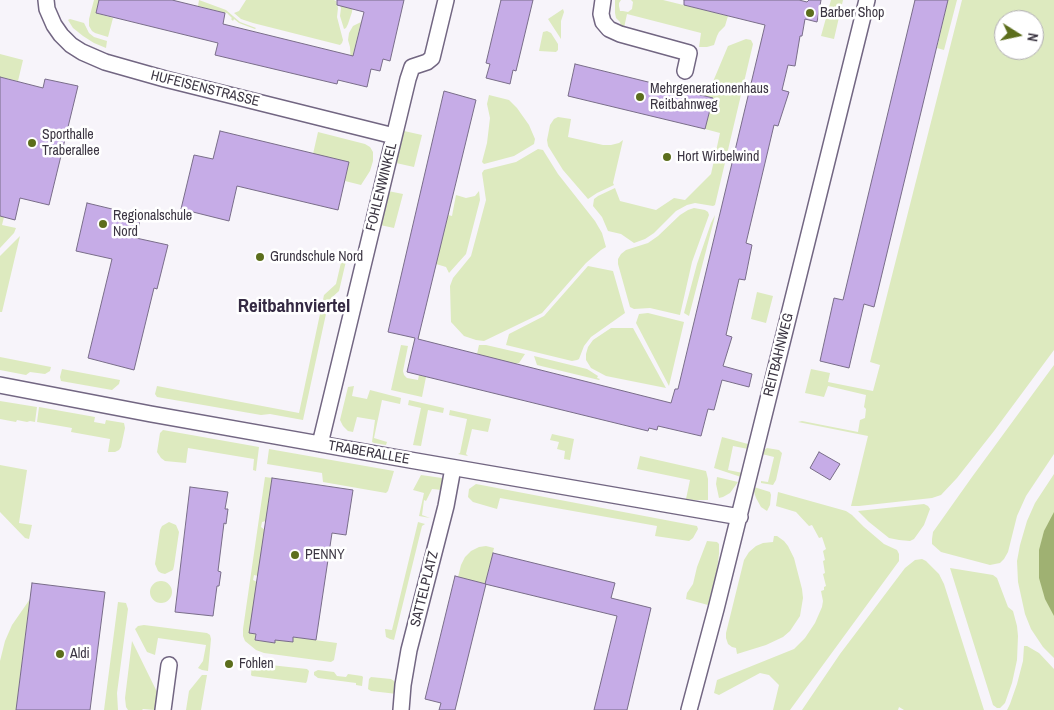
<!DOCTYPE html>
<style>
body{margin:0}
#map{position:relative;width:1054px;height:710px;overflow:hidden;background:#f7f4fa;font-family:"Archivo Narrow",sans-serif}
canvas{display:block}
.north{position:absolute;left:994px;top:10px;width:50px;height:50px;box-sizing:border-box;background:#fff;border:1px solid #b1aeb3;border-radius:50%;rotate:100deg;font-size:14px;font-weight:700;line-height:20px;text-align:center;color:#3b3542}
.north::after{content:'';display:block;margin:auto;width:18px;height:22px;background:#5c6e1c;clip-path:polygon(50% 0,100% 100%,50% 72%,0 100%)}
</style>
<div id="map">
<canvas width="1054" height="710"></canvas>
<div class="north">N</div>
</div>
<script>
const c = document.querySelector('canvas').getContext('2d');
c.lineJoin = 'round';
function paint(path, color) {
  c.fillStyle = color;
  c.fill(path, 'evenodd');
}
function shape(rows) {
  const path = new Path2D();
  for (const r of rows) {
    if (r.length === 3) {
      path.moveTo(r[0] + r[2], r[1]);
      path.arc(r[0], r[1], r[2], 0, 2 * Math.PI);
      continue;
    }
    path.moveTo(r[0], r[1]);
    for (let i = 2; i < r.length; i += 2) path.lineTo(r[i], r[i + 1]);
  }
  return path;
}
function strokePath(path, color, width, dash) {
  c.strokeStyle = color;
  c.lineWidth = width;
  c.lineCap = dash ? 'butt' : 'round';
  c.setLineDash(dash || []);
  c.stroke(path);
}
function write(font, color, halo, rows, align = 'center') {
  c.font = font + ' "Archivo Narrow",sans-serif';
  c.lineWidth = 5;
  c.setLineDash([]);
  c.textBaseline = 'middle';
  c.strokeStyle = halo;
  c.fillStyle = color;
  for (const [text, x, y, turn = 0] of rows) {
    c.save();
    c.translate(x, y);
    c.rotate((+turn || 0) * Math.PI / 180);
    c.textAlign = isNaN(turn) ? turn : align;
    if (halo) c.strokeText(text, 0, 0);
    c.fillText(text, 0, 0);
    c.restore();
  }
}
const green = shape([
 [94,0,99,0,96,13,113,18,108,37,95,33,92,31,89,26,89,19],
 [199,0,226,10,240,22,256,28,255,29,239,23,234,19,233,21,231,19,232,18,227,13,226,13,198,6],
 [246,0,334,0,336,1,338,8,337,17,343,40,342,43,340,45,253,23,241,19,234,13,239,11],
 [337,0,353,0,352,12,348,24,346,28,344,29,340,16,341,8],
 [615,0,621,0,619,3,619,6,620,11,623,11,628,12,632,9,633,2,631,0,663,0,728,16,725,26,719,32,717,36,714,45,707,47,699,47,701,33,627,14,624,28,621,27,620,22,616,18,615,13],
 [831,0,843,0,834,39,821,36],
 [948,0,957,0,944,50,937,48],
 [962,0,1054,0,1054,350,994,431,957,478,941,495,932,498,859,506,851,506,868,436,798,422,802,421,858,432,860,420,865,418,866,409,864,407,866,395,828,386,824,397,805,393,811,369,830,373,828,382,873,391,880,365,870,362],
 [1004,20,1034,20,1034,50,1004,50],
 [563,9,564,12,561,21,561,39,548,19],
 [70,19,84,23,89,33,94,37,107,41,106,48,94,43,83,36,73,28,68,20],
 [361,22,351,64,350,47,348,40,349,33,353,26],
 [547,31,551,33,558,44,558,50,556,52,539,51,543,32],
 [746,39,751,40,753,44,715,205,713,206,695,203,687,205,676,211,654,233,645,239,634,243,621,234,608,231,602,217,593,206,594,199,598,196,615,188,620,201,656,210,674,198,685,200,711,174,720,133,705,129,713,98,701,95,712,84,728,46],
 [0,54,23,60,18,81,0,77],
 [489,95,509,100,517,108,529,125,535,139,534,144,514,156,484,164,482,162,487,143,490,118,487,104],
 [558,117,571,119,568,137,603,145,611,145,619,143,623,140,613,183,614,185,597,193,588,199,563,170,548,146,547,140,550,125,554,119],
 [404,131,422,135,414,167,396,163],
 [318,132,365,144,370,147,373,152,373,161,370,171,361,185,345,181,349,162,313,154],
 [538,149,543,150,558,174,595,221,602,233,606,247,601,250,586,263,542,313,484,341,476,340,464,336,451,322,450,286,453,278,471,256,486,200,482,173,484,170,516,162],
 [388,191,403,194,394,228,380,225],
 [479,191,480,200,466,254,449,273,446,267,436,264,448,215,452,216,456,195,466,198,475,196],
 [694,208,705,210,708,212,709,215,692,262,680,315,650,308,634,309,630,307,618,264,618,259,621,254,626,250,648,243,658,236,680,215,688,210],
 [715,215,714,220,689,316,684,313,697,264,711,223],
 [0,216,4,217,2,225,16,228,14,233,0,248],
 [20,236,2,312,0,312,0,256],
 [343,254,347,257,339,291,329,300,303,420,270,414,261,415,157,397,155,394,157,386,299,413,324,295,336,284],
 [588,266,613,271,625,313,591,337,584,346,579,359,577,360,572,361,506,345,509,334,544,316],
 [757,292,773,296,766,323,751,319],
 [648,313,684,322,669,386,636,323,639,314],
 [611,328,633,328,666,388,606,376,591,368,586,360,586,354,588,347,593,340],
 [401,345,408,346,403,371,404,375,407,378,418,380,419,375,426,377,422,397,391,390],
 [479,345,486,345,525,354,519,363,514,364,477,354],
 [534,356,587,369,598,376,597,378,600,379,599,380,537,365],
 [0,357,51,367,50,371,45,374,30,372,26,375,0,370],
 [1054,365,1054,454,1026,496,1017,516,1008,552,1004,559,1000,563,990,565,941,552,932,544,932,539,933,532,972,477],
 [62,369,120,380,119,384,112,390,61,381,60,377],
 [354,386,352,396,367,399,370,390,401,398,400,404,382,400,374,438,387,442,386,445,374,443,372,442,375,420,357,417,353,432,348,431,343,426,340,420,348,387],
 [409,400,444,408,443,413,428,410,421,446,413,445,421,408,408,405],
 [0,401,37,407,35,422,30,421,27,422,17,420,16,422,0,419],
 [39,407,95,417,94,422,105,424,106,420,124,423,125,428,121,447,119,450,115,452,108,452,110,439,71,432,72,428,37,422],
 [450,410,491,419,488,432,472,429,466,454,468,456,458,454,460,453,467,419,449,415],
 [163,430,259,447,256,471,253,470,254,459,188,448,186,463,165,461,161,458,157,452,160,433],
 [552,434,574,439,570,460,564,459,565,451,557,449,559,442,550,440],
 [722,437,748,444,749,447,748,449,733,446,728,470,743,473,741,477,714,468],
 [767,448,779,450,782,453,776,480,773,485,761,483,761,481,768,482,774,457,762,454,762,451],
 [269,449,337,461,394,471,388,491,386,493,323,482,322,473,267,464],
 [640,456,706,471,708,479,708,500,694,500,686,499,690,480,637,469],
 [0,465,27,470,19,523,32,525,29,539,25,538,0,512],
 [1054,474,1054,658,1043,647,1031,629,1025,614,1018,582,1017,561,1020,545,1027,521,1035,503],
 [421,475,442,478,444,484,442,490,432,489,426,501,424,500,422,515,430,518,419,516,424,493,413,490],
 [265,477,272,478,266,521,262,522,261,527,265,530,258,576,254,575,253,580,257,582,255,640,274,643,276,635,279,640,292,642,293,637,337,643,334,660,331,662,264,653,256,650,245,641,243,636,243,629],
 [717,477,738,482,730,493,723,497,719,498,716,484],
 [476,484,697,526,698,529,693,538,689,541,655,536,657,526,500,498,497,509,473,502,468,497,469,489],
 [754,487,770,492,771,495,770,505,767,511,761,507,756,498,754,492],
 [778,492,846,511,852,515,864,527,884,544,897,550,899,554,899,561,790,710,773,710,779,685,769,675,760,673,719,695,714,693,717,680,794,649,805,638,815,623,822,607,823,601,821,591,824,590,824,587,826,586,823,574,825,573,823,561,825,560,823,551,826,549,822,537,819,538,812,525,809,526,796,512,776,506],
 [924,504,928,506,930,509,924,525,914,539,910,541,899,540,889,538,869,522,858,511],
 [169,522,176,525,179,532,174,566,173,570,165,574,161,573,158,571,155,564,160,530,162,526],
 [418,522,425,524,422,526,394,640,390,639,386,637,385,629,392,630],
 [774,536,777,536,784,541,788,546,794,558,802,589,803,598,800,616,790,631,783,637,766,645,737,654,736,648,732,647,728,644,726,638,726,633,744,560,749,552,756,546,763,543,773,542],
 [707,541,717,542,719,544,719,554,717,570,708,605,686,599,687,593,693,584,697,567],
 [486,546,494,548,485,584,458,577,461,565,465,557,471,551,479,547],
 [922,559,926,561,939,574,944,584,984,710,904,710,899,707,898,710,802,710,840,654,905,568,915,560],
 [950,568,993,575,997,578,1008,607,1013,611,1017,626,1018,636,1017,660,1012,683,1005,703,1000,708,997,708,993,705],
 [161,592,11],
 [30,599,16,710,0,710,0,661,5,641,12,625],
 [118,602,126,603,128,609,117,693,118,710,104,710],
 [144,625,207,633,210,635,211,639,208,671,202,670,198,668,203,661,206,645,158,638,155,655,147,652,135,629,138,626],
 [132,641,158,694,155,710,143,709,142,710,128,710,126,707,125,698],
 [1024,646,1027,646,1039,653,1054,669,1054,710,1007,710,1010,704,1017,684,1023,661],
 [252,663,307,669,309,671,307,681,306,683,252,676,251,675],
 [318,670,334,672,337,676,346,677,348,674,362,676,363,677,362,686,356,685,356,683,318,678,314,675,314,672],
 [202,675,207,675,201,710,186,710,189,691],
 [371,677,391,679,394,681,397,684,397,694,371,691,368,689,369,679]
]);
const water = shape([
 [1054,512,1054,616,1045,599,1039,578,1039,550,1044,531]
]);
const building = shape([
 [99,0,172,0,225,13,223,24,353,56,364,12,337,5,337,0,404,0,390,61,383,59,380,71,371,69,367,87,338,80,337,84,215,55,218,43,96,13,99,0],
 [501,0,533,0,516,71,513,70,510,84,486,78,490,64,486,63,501,0],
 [684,0,799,0,807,2,809,0,821,0,817,22,805,19,802,36,800,36,795,66,788,65,782,90,789,92,778,126,774,125,746,243,752,245,745,280,739,279,726,335,732,337,723,366,752,374,749,387,722,380,714,410,708,409,701,436,658,426,657,430,649,428,648,431,407,372,415,338,388,332,444,91,476,100,418,339,671,403,675,389,678,389,765,25,684,5,684,0],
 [915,0,948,0,874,307,864,304,849,368,820,361,834,298,843,300,915,0],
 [575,64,713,98,705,129,568,96,575,64],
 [0,77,43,88,45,79,78,86,49,205,20,198,15,220,0,216,0,77],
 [220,131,349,162,338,210,237,186,229,221,181,209,194,155,213,159,220,131],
 [87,203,141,216,136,238,168,245,157,289,154,288,134,370,88,358,112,259,76,251,87,203],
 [819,452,840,464,830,480,810,468,819,452],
 [272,478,353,490,346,535,332,533,316,640,293,637,293,642,275,640,275,643,255,640,256,634,249,633,272,478],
 [190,487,228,492,225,509,228,509,226,524,224,523,218,571,221,572,219,586,217,586,213,616,175,612,190,487],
 [493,553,615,583,611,598,651,608,627,710,594,710,617,616,485,584,493,553],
 [455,576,486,584,455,710,439,710,441,703,425,699,455,576],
 [32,583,105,592,90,710,16,710,32,583]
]);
const street = shape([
 [46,0,47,9,54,25,61,35,71,45,82,52,105,62,165,79,394,136],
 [603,0,601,14,603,22,609,29,620,34,689,53,685,71],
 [0,385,151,414,410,460,740,517],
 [320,444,408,79,412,67,427,62,432,58,446,0],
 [163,710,169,665],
 [401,710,403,685,409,650,446,506,453,468],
 [689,710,716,609,867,0]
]);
const markers = [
 [810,13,5,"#5c6e1c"],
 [640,97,5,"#5c6e1c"],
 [32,143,5,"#5c6e1c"],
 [667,157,5,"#5c6e1c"],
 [103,224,5,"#5c6e1c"],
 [260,257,5,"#5c6e1c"],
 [295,555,5,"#5c6e1c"],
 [60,654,5,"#5c6e1c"],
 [229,664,5,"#5c6e1c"]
];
const poiNames = [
 ["Barber Shop",820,13],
 ["Mehrgenerationenhaus",650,89],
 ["Reitbahnweg",650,105],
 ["Sporthalle",42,135],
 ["Traberallee",42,151],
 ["Hort Wirbelwind",677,157],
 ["Regionalschule",113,216],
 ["Nord",113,232],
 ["Grundschule Nord",270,257],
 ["PENNY",305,555],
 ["Aldi",70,654],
 ["Fohlen",239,664]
];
const streetNames = [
 ["HUFEISENSTRASSE",205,89,14],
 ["FOHLENWINKEL",382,187,-76],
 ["REITBAHNWEG",779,355,-76],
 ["TRABERALLEE",369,453,10],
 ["SATTELPLATZ",425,589,-76]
];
const districtNames = [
 ["Reitbahnviertel",294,307]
];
paint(green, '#ddeabf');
paint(water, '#9fb172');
paint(building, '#c6ace7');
strokePath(building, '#796d89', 1);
strokePath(street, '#726682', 18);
strokePath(street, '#fff', 15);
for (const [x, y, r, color] of markers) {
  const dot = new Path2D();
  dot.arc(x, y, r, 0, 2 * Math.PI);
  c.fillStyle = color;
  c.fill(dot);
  strokePath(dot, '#fff', 2);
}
write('14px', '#3b3542', '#fff', poiNames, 'left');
write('14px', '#3b3542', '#fff', streetNames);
write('bold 19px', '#352a43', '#fff', districtNames);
</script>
